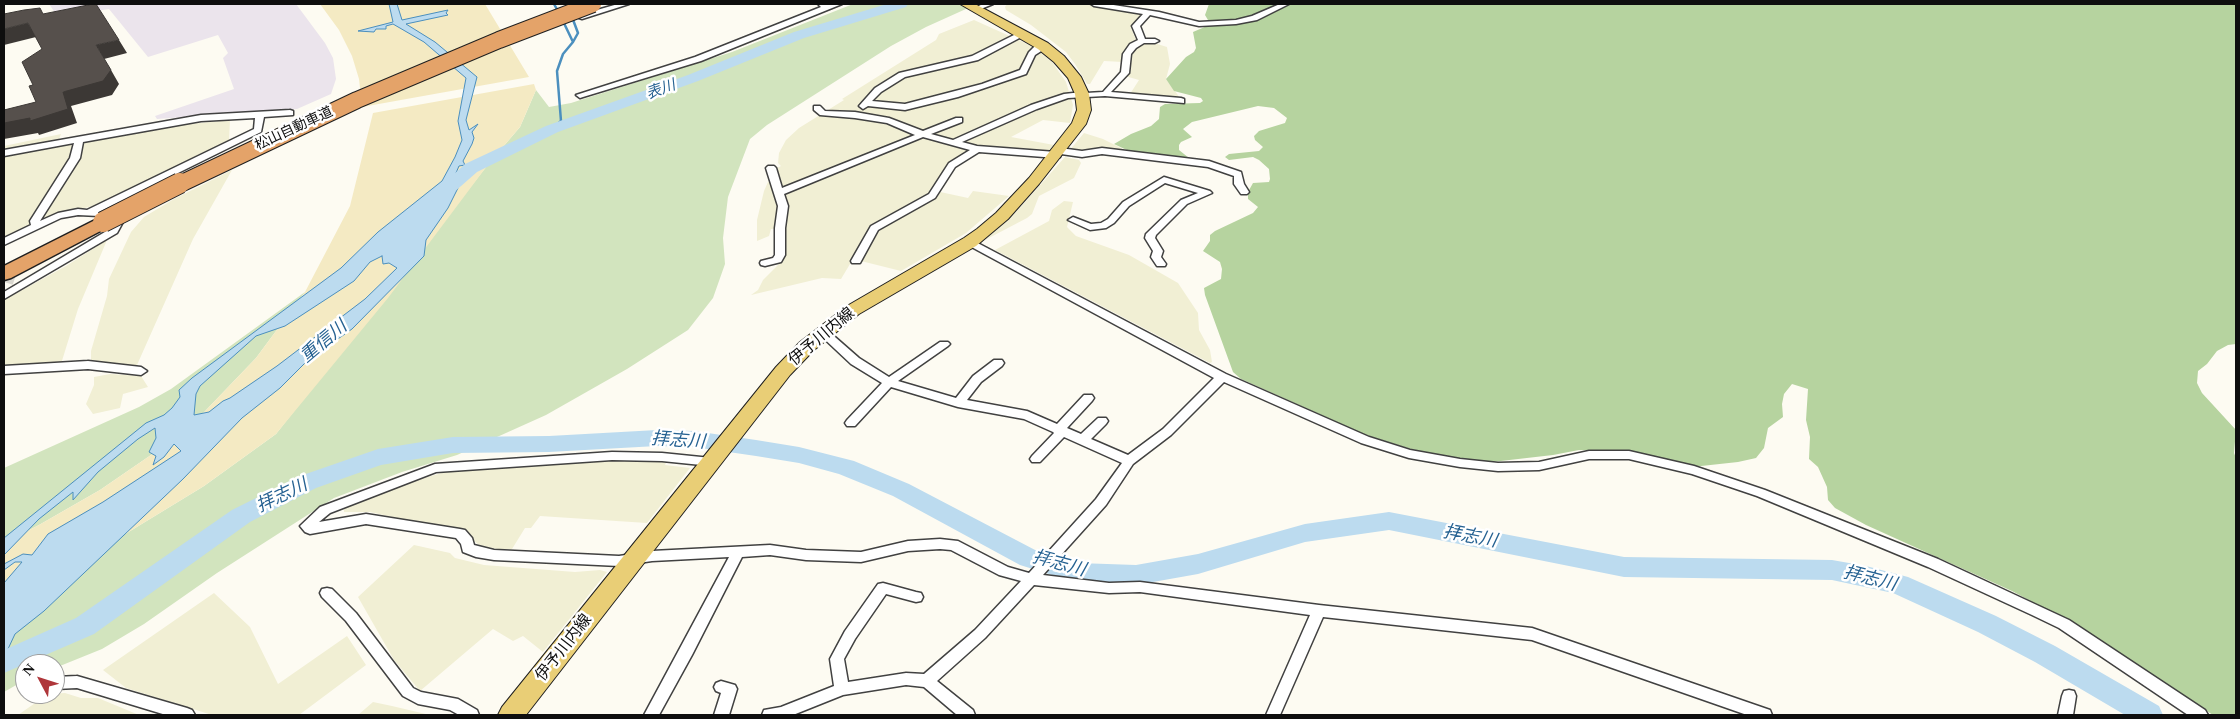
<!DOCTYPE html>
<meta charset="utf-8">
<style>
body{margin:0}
#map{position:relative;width:2240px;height:719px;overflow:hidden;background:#fdfbf2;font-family:"Times New Roman",serif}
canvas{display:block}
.frame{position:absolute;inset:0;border:5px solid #0e0e0e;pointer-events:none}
.north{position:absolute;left:15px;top:654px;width:50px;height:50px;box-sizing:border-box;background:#fff;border:1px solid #9f9f9f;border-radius:50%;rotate:310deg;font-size:14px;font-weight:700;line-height:20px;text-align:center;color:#0e0e0e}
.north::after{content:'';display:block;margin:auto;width:18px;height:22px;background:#af363a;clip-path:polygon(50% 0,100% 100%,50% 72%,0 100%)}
</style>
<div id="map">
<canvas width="2240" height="719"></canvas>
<div class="frame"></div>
<div class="north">N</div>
</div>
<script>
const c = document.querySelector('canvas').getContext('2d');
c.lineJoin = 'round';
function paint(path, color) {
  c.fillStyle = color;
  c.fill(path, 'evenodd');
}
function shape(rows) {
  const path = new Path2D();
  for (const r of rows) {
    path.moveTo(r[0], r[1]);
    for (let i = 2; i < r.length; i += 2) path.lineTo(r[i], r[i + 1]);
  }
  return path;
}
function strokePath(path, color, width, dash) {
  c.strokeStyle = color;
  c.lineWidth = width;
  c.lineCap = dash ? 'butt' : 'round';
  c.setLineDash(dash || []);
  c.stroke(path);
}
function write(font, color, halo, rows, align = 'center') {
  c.font = font + ' "Times New Roman","Noto Sans JP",serif';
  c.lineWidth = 5;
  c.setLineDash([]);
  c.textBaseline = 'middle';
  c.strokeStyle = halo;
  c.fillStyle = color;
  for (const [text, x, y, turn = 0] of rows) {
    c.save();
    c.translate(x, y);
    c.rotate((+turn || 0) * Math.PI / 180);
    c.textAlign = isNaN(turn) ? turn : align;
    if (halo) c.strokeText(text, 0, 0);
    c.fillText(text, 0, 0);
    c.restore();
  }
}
const industrial = shape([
 [49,4,296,4,325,43,333,58,336,79,331,94,297,109,157,119,155,116,234,89,223,58,228,53,218,35,148,57,109,9,58,17]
]);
const farmland = shape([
 [1007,4,1087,4,1142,14,1132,25,1131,28,1136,40,1129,46,1123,62,1104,61,1090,84,1087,84,1075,64,1066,52,1031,25,1006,10,1005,7],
 [974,20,1034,47,1052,62,1066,82,1073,105,1070,123,1043,120,1011,137,1054,145,1048,153,983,150,953,161,947,166,931,190,968,198,973,191,1009,196,966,233,901,271,853,259,841,279,822,278,751,295,758,290,763,280,784,259,786,252,782,228,771,229,769,236,757,241,757,220,764,191,768,182,778,179,775,169,781,166,778,163,779,153,786,140,799,128,844,100,842,99,936,40,939,34],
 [1142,43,1154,43,1167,47,1170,64,1166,79,1180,98,1130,94,1139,80,1125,76,1128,72,1130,54,1134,47],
 [230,120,229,141,93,206,56,215,4,239,4,146,61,134,57,144,159,127],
 [1084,133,1103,139,1125,150,1069,151],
 [1065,157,1079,160,1081,163,1074,178,1039,196,1032,214,1027,218,985,240,1016,212],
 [232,170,193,239,137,365,131,367,91,362,91,351,107,296,109,279,131,232,144,217,174,199],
 [1064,201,1073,202,1067,227,1076,236,1129,255,1178,283,1198,313,1199,330,1210,350,1212,362,1210,363,995,250,1049,221,1052,210],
 [107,240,78,309,61,364,4,369,4,300,66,266],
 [110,374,141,376,148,387,123,394,120,408,93,414,86,404,94,385,94,377],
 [607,459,667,460,665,465,690,468,647,523,540,516,531,528,525,528,512,549,497,549,479,545,464,533,370,512,344,512,344,508,372,497,424,478,456,469],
 [414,545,450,553,455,558,484,565,575,572,600,570,607,572,543,652,523,636,513,641,493,629,420,691,394,660,358,597],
 [214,593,250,627,278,684,347,636,366,665,299,715,212,715,126,688,103,670],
 [65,693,81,698,98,698,139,715,18,715,48,694],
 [373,702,392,706,430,715,358,715]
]);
const green = shape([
 [853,4,977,4,926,27,891,46,767,125,750,139,728,197,723,238,725,264,713,298,688,330,627,369,546,415,457,455,402,472,334,498,217,573,144,624,102,649,55,668,55,664,25,664,25,680,4,692,4,608,204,486,276,434,490,162,520,127,536,90,549,107,571,103,732,52],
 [305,292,256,358,186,431,100,490,39,525,4,543,4,468,139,407,171,389]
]);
const forest = shape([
 [1209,4,2236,4,2236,344,2228,345,2217,351,2207,364,2198,371,2197,383,2202,393,2236,430,2234,453,2236,458,2236,715,2213,715,2081,628,2012,591,1866,525,1835,508,1828,500,1827,487,1818,467,1809,459,1810,437,1806,420,1808,389,1792,384,1784,394,1782,404,1783,417,1768,428,1764,448,1756,458,1738,462,1692,467,1616,451,1579,450,1553,455,1492,462,1459,459,1411,449,1366,435,1241,379,1233,372,1205,295,1204,288,1221,279,1222,269,1220,262,1203,251,1210,241,1210,235,1215,231,1253,213,1258,207,1248,199,1248,192,1253,183,1269,182,1270,179,1269,169,1259,160,1253,157,1229,160,1225,157,1229,154,1259,151,1263,147,1255,140,1254,136,1259,131,1285,123,1287,118,1274,108,1258,106,1192,122,1183,129,1192,137,1181,142,1179,145,1179,150,1189,158,1187,160,1131,152,1114,144,1131,134,1151,126,1159,119,1160,107,1165,104,1200,103,1203,101,1201,98,1174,91,1166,79,1186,57,1194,52,1196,48,1193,32,1207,26,1208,20,1205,15]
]);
const sand = shape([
 [320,4,485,4,529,77,362,107,359,79,352,56,339,30],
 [534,84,536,90,520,127,490,162,388,298,276,434,204,486,4,608,4,543,39,525,100,490,186,431,256,358,305,292,350,206,373,113]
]);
const water = shape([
 [389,4,397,4,402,20,448,10,446,13,448,15,406,24,435,42,477,77,466,120,469,130,478,124,472,132,474,138,472,144,463,161,465,165,459,166,456,173,461,182,448,208,426,240,424,256,352,329,308,360,280,388,242,418,183,479,44,611,15,634,8,649,4,654,4,583,22,562,15,562,4,570,4,564,23,554,32,555,48,534,103,502,181,451,174,444,164,457,153,465,156,456,149,452,156,438,155,428,138,439,98,472,73,500,73,492,39,519,4,555,4,538,146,423,164,415,172,408,180,397,179,390,192,378,341,268,378,232,442,181,455,157,462,140,458,121,466,78,424,42,393,24,386,26,386,29,376,29,374,32,358,31,393,22,389,4],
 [382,256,383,264,389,263,397,268,365,299,277,366,230,398,223,401,209,412,194,415,196,394,200,386,256,336,285,326,354,281,370,262,382,256]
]);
const stream = shape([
 [554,4,559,13],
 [572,17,578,33,573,42],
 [552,129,561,121,557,71,563,54,573,42,562,19]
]);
const river = shape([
 [887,4,908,4,906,7,804,38,698,81,558,132,477,172,444,201,438,202,432,201,429,197,465,164,546,126,688,75,794,32,887,4],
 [657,430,694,431,756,440,799,447,854,461,909,484,1037,551,1078,563,1136,565,1198,554,1305,524,1389,512,1624,557,1832,560,1866,566,1908,577,1996,616,2055,646,2159,706,2163,715,2125,715,2035,662,1978,632,1893,593,1832,580,1624,577,1389,530,1305,542,1198,574,1136,585,1078,583,1020,565,893,496,839,474,799,463,756,456,694,447,657,446,549,452,453,453,381,465,316,488,250,522,94,634,4,673,4,650,76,618,232,510,300,476,378,449,453,437,549,436,657,430]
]);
const streetTunnel = shape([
 [4,276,16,280]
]);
const street = shape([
 [618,4,629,4,582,19,574,16,570,7,577,5,583,14,618,4],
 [818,4,842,4,701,61,583,97,580,98,576,95,695,57,821,7,818,4],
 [983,4,993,4,976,11,972,9,983,4],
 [1091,4,1107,4,1159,12,1199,22,1236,20,1252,16,1280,4,1289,4,1257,20,1236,24,1199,26,1150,15,1140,26,1145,39,1155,39,1159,41,1155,43,1144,43,1136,48,1131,54,1129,73,1111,92,1181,98,1184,99,1184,103,1105,96,1068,98,1037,109,962,142,977,146,1056,152,1057,149,1060,148,1082,151,1102,148,1209,161,1241,172,1244,184,1249,192,1247,194,1241,194,1234,184,1234,176,1208,167,1102,154,1082,157,1061,154,1060,157,1057,158,979,152,955,167,935,198,878,230,860,263,852,263,851,261,871,226,929,194,949,163,970,150,923,137,784,194,788,206,785,228,785,255,781,262,765,266,761,265,760,263,761,261,773,258,775,255,775,228,778,206,766,168,768,166,774,166,776,168,782,188,915,135,887,123,855,118,820,115,814,110,814,106,820,106,825,111,855,112,889,118,923,131,956,118,962,118,962,122,931,134,953,140,1031,105,1064,94,1082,92,1086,93,1103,92,1121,72,1123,54,1130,44,1138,40,1132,26,1143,14,1094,6,1091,4],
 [1020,32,1027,34,978,60,905,77,881,92,872,101,905,104,982,84,1020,70,1029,52,1035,46,1046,44,1046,48,1035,55,1026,74,958,97,905,110,868,106,863,109,859,106,875,88,899,73,972,56,1020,32],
 [290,110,293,111,293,115,264,117,261,132,99,212,101,214,99,216,78,215,61,218,4,245,4,238,31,225,30,221,70,158,74,143,4,156,4,150,201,115,290,110],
 [255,118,254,129,87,210,78,209,58,213,40,221,80,158,83,142,201,121,255,118],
 [1164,177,1210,191,1212,193,1187,204,1156,235,1155,238,1163,251,1161,257,1166,264,1165,266,1157,266,1151,257,1153,251,1145,238,1146,234,1181,200,1198,193,1165,183,1129,206,1114,223,1106,228,1090,230,1068,220,1073,217,1091,224,1101,223,1108,219,1123,202,1164,177],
 [118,219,123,222,117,233,4,299,4,292,110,229,115,220,118,219],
 [970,239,1226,374,1369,437,1410,450,1460,459,1498,463,1539,462,1589,451,1629,451,1694,466,1765,490,1938,559,2069,620,2205,710,2208,715,2188,715,2059,628,2032,615,1928,567,1757,496,1692,474,1629,459,1589,459,1539,470,1498,471,1460,467,1409,458,1361,443,1224,382,1171,435,1133,464,1106,505,1043,575,1109,583,1140,582,1319,605,1532,628,1770,710,1772,715,1747,715,1532,640,1323,617,1280,715,1266,715,1310,615,1140,592,1109,593,1034,585,985,638,937,681,973,710,975,715,957,715,924,687,906,685,843,695,793,715,762,715,764,710,781,707,834,686,830,659,845,631,878,584,883,583,916,592,921,593,923,597,921,601,916,602,886,594,855,639,844,659,848,682,906,673,924,674,975,630,1021,581,999,575,951,550,940,549,908,551,861,562,806,560,770,555,742,557,692,655,659,715,644,715,729,557,652,561,619,566,494,560,476,557,463,552,461,544,456,538,366,524,310,534,305,532,300,526,320,507,435,464,612,452,662,453,711,458,715,459,717,462,715,465,711,466,662,461,612,460,436,472,330,513,319,522,366,514,460,529,465,530,472,538,474,545,494,550,619,556,652,551,770,545,806,550,861,552,908,541,940,539,958,541,1008,567,1029,573,1096,499,1122,463,1064,437,1040,462,1032,462,1030,459,1032,456,1054,433,1053,432,1024,419,958,407,891,387,855,426,847,426,845,423,847,420,882,383,851,364,819,334,818,332,819,330,827,330,859,358,889,377,940,342,948,342,950,344,948,346,898,381,956,398,973,376,994,360,1002,360,1004,363,1002,366,981,382,967,400,1027,411,1057,424,1084,395,1092,395,1094,398,1092,401,1067,428,1081,434,1098,418,1106,418,1108,421,1106,424,1091,439,1128,455,1163,429,1214,378,966,244,965,242,966,240,970,239],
 [88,361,141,367,147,371,141,375,88,369,4,374,4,366,88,361],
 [327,588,332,589,356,613,413,688,421,692,458,699,477,710,479,715,459,715,450,710,418,704,403,696,346,621,322,597,320,593,322,589,327,588],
 [77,676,187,708,192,710,195,715,166,715,77,688,55,689,55,677,77,676],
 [721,681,735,685,737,689,729,715,714,715,721,693,716,691,714,687,716,683,721,681],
 [2069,690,2074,691,2076,696,2073,715,2058,715,2062,696,2064,691,2069,690]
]);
const primary = shape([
 [960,4,975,4,1048,43,1064,56,1081,77,1089,94,1091,110,1086,124,1039,184,1008,219,989,235,976,246,859,314,814,350,790,375,526,715,498,715,502,707,776,367,800,342,847,306,964,238,977,229,996,213,1029,178,1072,123,1077,110,1075,94,1068,78,1054,62,1038,49,960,4]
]);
const highway = shape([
 [103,216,110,218,112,222,110,226,11,278,4,280,4,266,103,216]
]);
const highwayBridgeFar1 = shape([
 [178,185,357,100,499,40,593,4]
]);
const highwayBridge = shape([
 [103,222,180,183]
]);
const shadedWall = shape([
 [28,23,36,37,4,45,4,29],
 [119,40,127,53,104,59,96,45],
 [111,70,119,84,112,95,71,106,77,123,39,135,38,133,4,139,4,123,63,92]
]);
const building = shape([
 [93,4,96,4,119,40,96,45,111,70,103,81,63,92,68,109,30,121,30,118,4,123,4,110,36,102,29,86,33,85,22,62,42,49,28,23,4,29,4,14,24,10,40,8,43,14,93,4]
]);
const farStreetnames = [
 ["松山自動車道",294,129,-25]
];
const farWaternames = [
 ["表川",661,90,-20]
];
const streetNames = [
 ["伊予川内線",822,337,-40],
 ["伊予川内線",564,648,-52]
];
const waterNames = [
 ["重信川",324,342,-40],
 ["拝志川",678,441,4],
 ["拝志川",282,496,-26],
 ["拝志川",1470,537,11],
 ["拝志川",1059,564,15],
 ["拝志川",1870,579,14]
];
paint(industrial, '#ebe4ec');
paint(farmland, '#f1efd4');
paint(green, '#d2e4be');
paint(forest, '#b6d39f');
paint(sand, '#f4eac3');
paint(water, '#bcdbef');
strokePath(water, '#4b8fbe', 1);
strokePath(stream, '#4b8fbe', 2.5);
paint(river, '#bcdbef');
strokePath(streetTunnel, '#d9d7d0', 11, [11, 5]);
strokePath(street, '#414141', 3);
strokePath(primary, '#1f1f1f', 2);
strokePath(highway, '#1f1f1f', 3);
paint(street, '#fff');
paint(primary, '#e9ce76');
paint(highway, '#e4a369');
strokePath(highwayBridgeFar1, '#1f1f1f', 18, []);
strokePath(highwayBridge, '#1f1f1f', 22, []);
strokePath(highwayBridgeFar1, '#e4a369', 16);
strokePath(highwayBridge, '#e4a369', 20);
paint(shadedWall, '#3c3835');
paint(building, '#56504c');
strokePath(building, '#3c3835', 1);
write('14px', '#0e0e0e', '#fff', farStreetnames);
write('italic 15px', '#266292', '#fff', farWaternames);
write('16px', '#0e0e0e', '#fff', streetNames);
write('italic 18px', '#266292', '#fff', waterNames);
</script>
